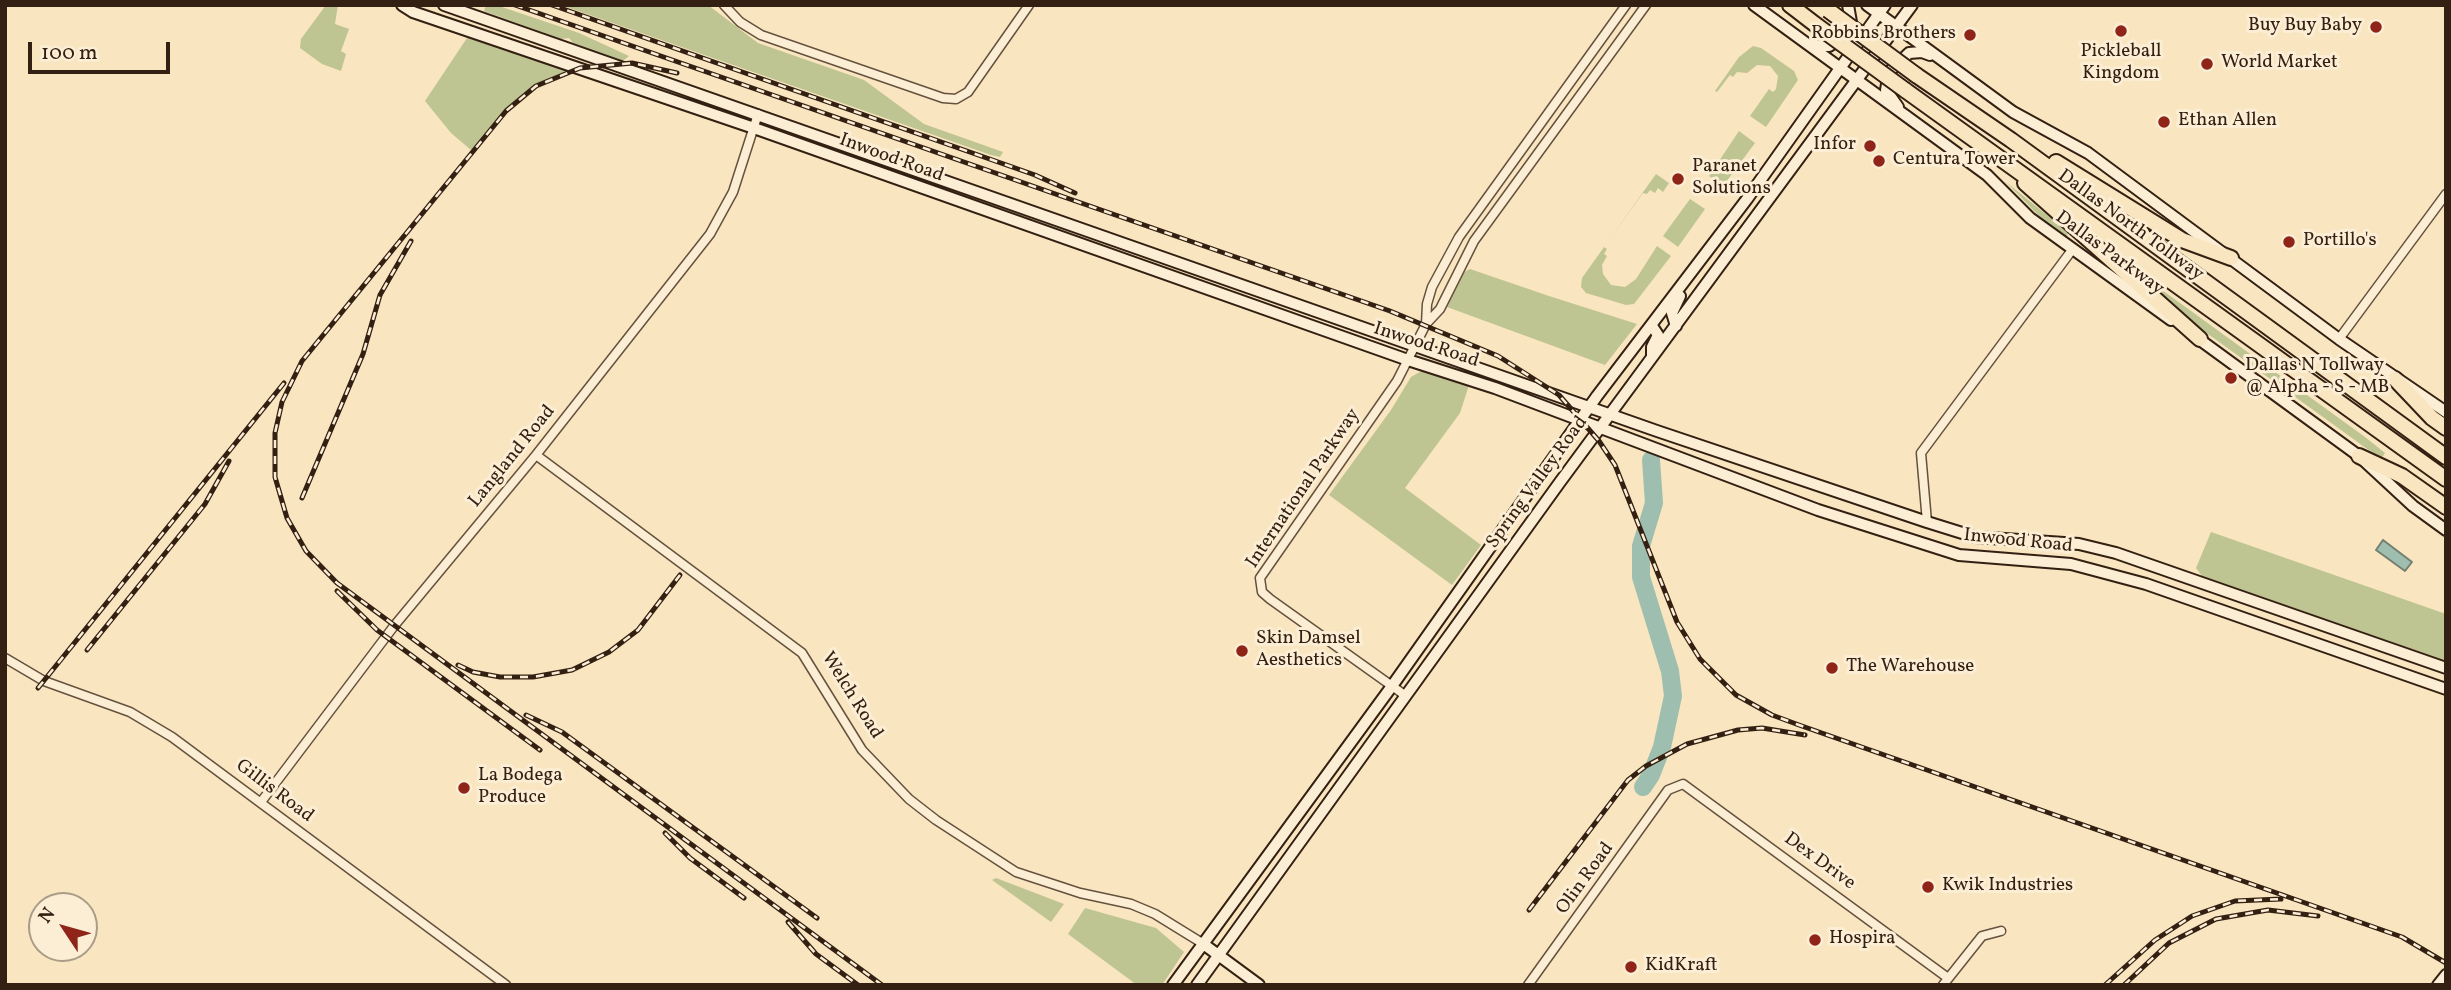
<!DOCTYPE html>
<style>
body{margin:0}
#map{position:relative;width:2451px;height:990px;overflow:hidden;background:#f9e5bf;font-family:Vollkorn,serif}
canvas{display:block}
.frame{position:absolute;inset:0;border:7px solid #342012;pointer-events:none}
.north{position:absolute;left:28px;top:892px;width:70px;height:70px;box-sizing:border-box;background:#fbeed5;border:2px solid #ab9c87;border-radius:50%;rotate:306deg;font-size:19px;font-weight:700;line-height:28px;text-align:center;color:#342012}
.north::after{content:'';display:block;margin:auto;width:24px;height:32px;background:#8f2418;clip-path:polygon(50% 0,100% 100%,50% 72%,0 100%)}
.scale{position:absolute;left:28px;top:42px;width:142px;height:32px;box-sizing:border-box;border:4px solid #342012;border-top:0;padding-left:9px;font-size:21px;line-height:24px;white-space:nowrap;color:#342012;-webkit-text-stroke:5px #fbeed5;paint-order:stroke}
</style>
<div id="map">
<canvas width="2451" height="990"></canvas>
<div class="frame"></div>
<div class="north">N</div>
<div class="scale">100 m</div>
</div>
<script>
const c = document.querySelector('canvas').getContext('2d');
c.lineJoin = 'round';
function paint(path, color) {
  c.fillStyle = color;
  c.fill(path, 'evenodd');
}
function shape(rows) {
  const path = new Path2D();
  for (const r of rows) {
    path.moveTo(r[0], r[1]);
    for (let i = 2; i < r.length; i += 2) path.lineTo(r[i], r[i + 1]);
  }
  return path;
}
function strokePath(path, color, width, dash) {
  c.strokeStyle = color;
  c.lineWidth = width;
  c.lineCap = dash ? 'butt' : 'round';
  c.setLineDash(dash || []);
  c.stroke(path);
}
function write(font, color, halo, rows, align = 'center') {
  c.font = font + ' Vollkorn,serif';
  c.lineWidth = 6;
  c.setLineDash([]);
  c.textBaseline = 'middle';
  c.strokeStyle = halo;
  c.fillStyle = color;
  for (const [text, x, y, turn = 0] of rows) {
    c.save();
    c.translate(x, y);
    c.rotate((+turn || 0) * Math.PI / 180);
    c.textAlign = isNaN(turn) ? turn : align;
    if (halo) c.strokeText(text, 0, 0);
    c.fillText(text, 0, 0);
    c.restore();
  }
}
const green = shape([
 [326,5,338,5,335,24,349,29,341,51,346,54,341,71,322,64,300,48,301,39],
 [486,5,496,5,579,33,629,56,623,61,573,43,569,38,561,39,484,11],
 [561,5,708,5,758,43,864,80,924,124,1003,152,1000,157,991,155],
 [469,35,570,70,536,85,521,96,471,150,451,133,425,101],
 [1753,46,1761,48,1794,71,1798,80,1766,127,1750,116,1769,89,1773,92,1776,89,1778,76,1770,66,1757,65,1747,73,1737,72,1733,77,1730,75,1717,92,1715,91,1739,57],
 [1739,131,1755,143,1723,186,1709,176],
 [1656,174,1669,183,1663,192,1658,188,1655,193,1650,190,1647,194,1643,193,1604,247,1607,249,1604,254,1607,256,1602,265,1603,274,1611,285,1625,287,1636,279,1657,246,1671,256,1634,304,1626,305,1586,293,1581,287,1582,278],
 [2006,182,2068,232,2067,237,2041,218],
 [1690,199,1705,209,1678,247,1663,236],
 [1470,269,1549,296,1637,324,1605,365,1447,307,1464,272],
 [2162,290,2365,437,2385,453,2381,459,2208,334,2160,294],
 [1423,370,1469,385,1460,413,1405,488,1481,545,1452,585,1329,495,1391,410,1411,377],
 [2211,532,2446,614,2446,661,2202,576,2196,568],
 [996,878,1064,904,1051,922,992,880],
 [1085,908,1156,928,1184,952,1162,985,1137,985,1068,934]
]);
const water = shape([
 [2383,540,2412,562,2405,571,2376,550,2383,540]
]);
const river = shape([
 [1643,787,1651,775,1662,747,1673,696,1670,671,1641,577,1641,546,1654,503,1651,460]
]);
const street = shape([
 [724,5,740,22,761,35,943,98,956,99,968,92,1029,5],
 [1426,324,1427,304,1432,287,1459,237,1626,5],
 [2339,339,2446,194],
 [536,455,802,653,862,750,909,799,936,820,1016,872,1080,893,1131,904,1155,914,1202,943],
 [1927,522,1921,453,2072,250],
 [5,658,44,681,130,712,172,737,506,985],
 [1406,696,1270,599,1262,592,1260,578,1397,381,1426,324,1440,309,1474,241,1646,5],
 [261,802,394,626,536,455,710,234,733,192,758,114],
 [1528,985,1668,790,1683,784,1948,978],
 [1943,985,1982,936,2001,931]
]);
const secondary = shape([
 [402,5,413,12,754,128,1408,360,1495,388,1818,510,1959,555,2071,564,2146,584,2446,689],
 [444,5,1657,431,1927,522,1975,537,2079,544,2116,553,2446,668],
 [1754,5,1987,175,2030,218,2171,320],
 [1867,5,2013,112,2088,153,2339,339,2446,412],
 [1810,45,1829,46,1845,36,1851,22,1848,5],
 [1898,107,1886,90,1889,72,1909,53,1922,52,1930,55],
 [1652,326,1658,335,1652,347,1652,355],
 [1676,326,1672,313,1680,296],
 [2196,337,2359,456,2413,506,2446,530],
 [1202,943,1259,985],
 [1173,985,1392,686,1597,396,1747,199,1885,5],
 [1197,985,1560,482,1912,5],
 [2438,985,2446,975]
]);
const highway = shape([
 [1790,5,1816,25],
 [1916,75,2011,140,2446,457],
 [1905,90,2446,479],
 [2056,162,2182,240,2231,258],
 [2025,183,2200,339],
 [2395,379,2432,418,2446,428],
 [2359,456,2402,476,2446,507]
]);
const rail = shape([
 [515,5,1390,311,1498,356,1559,395,1599,441,1615,465,1677,622,1700,659,1736,695,1772,715,1799,725,2402,937,2446,963],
 [552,5,1035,175,1075,193],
 [677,73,632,63,580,68,536,86,506,111,302,361,282,402,275,433,275,477,287,518,306,551,337,583,882,985],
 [302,498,363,354,380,295,411,241],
 [337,591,377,630,540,750],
 [87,650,205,504,229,461],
 [458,665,473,672,500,677,533,677,572,670,609,652,638,630,680,575],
 [38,688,284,383],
 [526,715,562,732,817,918],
 [665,833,690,858,744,898],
 [1529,910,1628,780,1646,766,1687,744,1738,730,1762,728,1805,735],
 [788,922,816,954,858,985],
 [2105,985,2155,940,2192,916,2235,901,2281,899],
 [2124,985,2169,943,2216,919,2268,910,2318,916]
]);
const highwayBridge = shape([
 [1828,10,1916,75],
 [1816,25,1905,90]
]);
const markers = [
 [2376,27,7,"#8f2418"],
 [2121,31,7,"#8f2418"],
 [1970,35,7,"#8f2418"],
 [2207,64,7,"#8f2418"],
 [2164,122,7,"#8f2418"],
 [1870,146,7,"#8f2418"],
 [1879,161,7,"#8f2418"],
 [1678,179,7,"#8f2418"],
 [2289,242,7,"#8f2418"],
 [2231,378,7,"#8f2418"],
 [1242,651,7,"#8f2418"],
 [1832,668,7,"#8f2418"],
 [464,788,7,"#8f2418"],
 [1928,887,7,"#8f2418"],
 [1815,940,7,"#8f2418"],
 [1631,967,7,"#8f2418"]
];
const poiNames = [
 ["Buy Buy Baby",2362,27,"right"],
 ["Robbins Brothers",1956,35,"right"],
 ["Pickleball",2121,53,"center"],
 ["Kingdom",2121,75,"center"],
 ["World Market",2221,64],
 ["Ethan Allen",2178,122],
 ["Infor",1856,146,"right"],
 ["Centura Tower",1893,161],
 ["Paranet",1692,168],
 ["Solutions",1692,190],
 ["Portillo's",2303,242],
 ["Dallas N Tollway",2245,367],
 ["@ Alpha - S - MB",2245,389],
 ["Skin Damsel",1256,640],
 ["Aesthetics",1256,662],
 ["The Warehouse",1846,668],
 ["La Bodega",478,777],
 ["Produce",478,799],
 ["Kwik Industries",1942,887],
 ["Hospira",1829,940],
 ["KidKraft",1645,967]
];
const streetNames = [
 ["Inwood Road",891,159,20],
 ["Dallas North Tollway",2130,226,36],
 ["Dallas Parkway",2109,254,36],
 ["Inwood Road",1426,346,18],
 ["Langland Road",513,457,-51],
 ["Spring Valley Road",1538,483,-54],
 ["International Parkway",1304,489,-56],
 ["Inwood Road",2018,542,6],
 ["Welch Road",851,696,58],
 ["Gillis Road",274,792,37],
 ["Dex Drive",1819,862,36],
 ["Olin Road",1586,879,-54]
];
paint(green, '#bec592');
paint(water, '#9ebfb0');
strokePath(water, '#747f71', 2);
strokePath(river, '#9ebfb0', 18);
strokePath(street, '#65513d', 11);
strokePath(secondary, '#342012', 14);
strokePath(highway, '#342012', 18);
strokePath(street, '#fbeed5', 8);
strokePath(secondary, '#fbeed5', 10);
strokePath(highway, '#f9e5bf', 14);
strokePath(rail, '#342012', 5);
strokePath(rail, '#fbeed5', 2.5, [8]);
strokePath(highwayBridge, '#342012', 18, []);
strokePath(highwayBridge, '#f9e5bf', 14);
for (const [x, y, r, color] of markers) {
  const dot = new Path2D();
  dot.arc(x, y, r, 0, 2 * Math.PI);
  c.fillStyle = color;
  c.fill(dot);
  strokePath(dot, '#fbeed5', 2.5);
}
write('19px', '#342012', '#fbeed5', poiNames, 'left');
write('19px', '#342012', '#fbeed5', streetNames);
</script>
